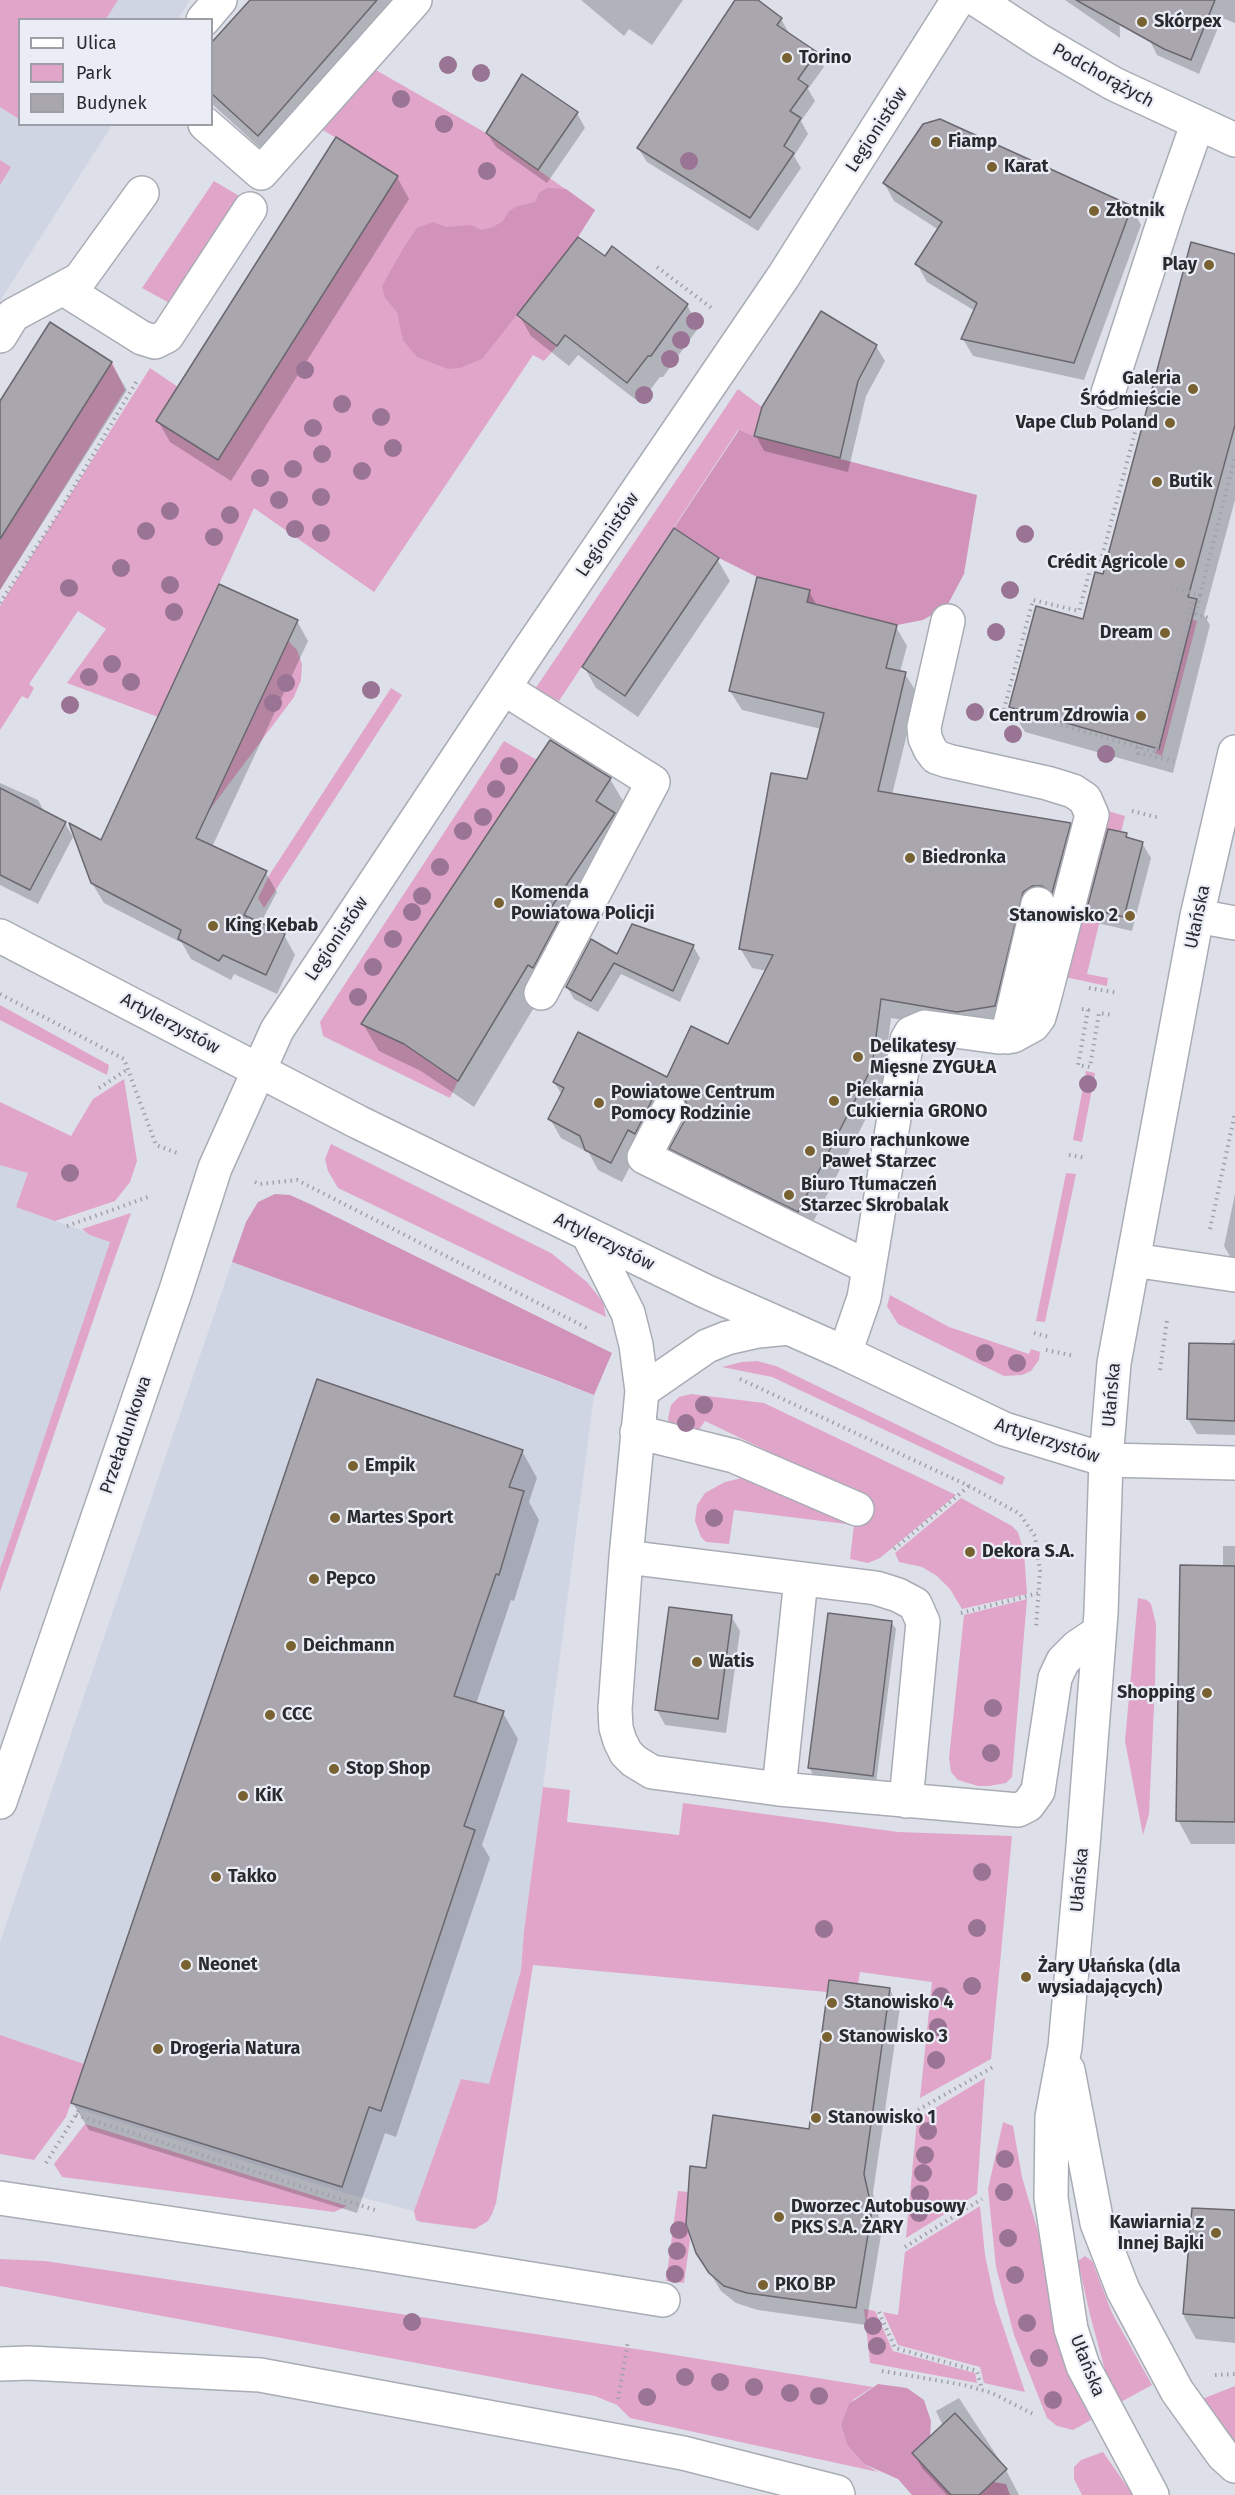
<!DOCTYPE html>
<meta charset="utf-8">
<style>
body{margin:0}
#map{position:relative;width:1235px;height:2495px;overflow:hidden;background:#dde0e9;font-family:"Fira Sans",sans-serif}
canvas{display:block}
.legend{position:absolute;left:18px;top:18px;width:195px;height:108px;box-sizing:border-box;background:#eaedf6;border:2px solid #9d9fa6;margin:0;padding:8px 10px;list-style:none;font-size:18px;color:#292a2e}
.legend li{display:flex;align-items:center;gap:12px;height:30px}
.legend b{width:30px;border:2px solid #9d9fa6}
</style>
<div id="map">
<canvas width="1235" height="2495"></canvas>
<ul class="legend">
<li><b style="height:8px;background:#fff"></b>Ulica</li>
<li><b style="height:16px;background:#e1a5ca"></b>Park</li>
<li><b style="height:16px;background:#aaa6ae"></b>Budynek</li>
</ul>
</div>
<script>
const c = document.querySelector('canvas').getContext('2d');
c.lineJoin = 'round';
function paint(path, color) {
  c.fillStyle = color;
  c.fill(path, 'evenodd');
}
function shape(rows) {
  const path = new Path2D();
  for (const r of rows) {
    path.moveTo(r[0], r[1]);
    for (let i = 2; i < r.length; i += 2) path.lineTo(r[i], r[i + 1]);
  }
  return path;
}
function strokePath(path, color, width, dash) {
  c.strokeStyle = color;
  c.lineWidth = width;
  c.lineCap = dash ? 'butt' : 'round';
  c.setLineDash(dash || []);
  c.stroke(path);
}
function write(font, color, halo, rows, align = 'center') {
  c.font = font + ' "Fira Sans",sans-serif';
  c.lineWidth = 4.5;
  c.setLineDash([]);
  c.textBaseline = 'middle';
  c.strokeStyle = halo;
  c.fillStyle = color;
  for (const [text, x, y, turn = 0] of rows) {
    c.save();
    c.translate(x, y);
    c.rotate((+turn || 0) * Math.PI / 180);
    c.textAlign = isNaN(turn) ? turn : align;
    if (halo) c.strokeText(text, 0, 0);
    c.fillText(text, 0, 0);
    c.restore();
  }
}
const built = shape([
 [0,0,190,0,178,19,20,20,20,124,112,125,0,301],
 [0,1164,28,1173,17,1207,111,1241,0,1570],
 [232,1262,594,1395,524,1931,521,1970,489,2084,461,2080,414,2211,345,2193,0,2084,0,1942]
]);
const green = shape([
 [0,0,118,0,106,19,20,20,19,119,0,107],
 [374,69,486,133,595,210,578,237,517,315,557,346,544,361,533,355,374,592,254,508,158,717,67,683,106,629,78,611,29,684,34,688,28,699,22,696,0,730,0,606,150,368,178,387,157,421,218,460,398,176,323,130],
 [0,160,11,167,0,185],
 [214,181,246,200,175,306,142,288],
 [112,362,125,390,0,590,0,539],
 [738,389,762,407,754,436,738,430,559,701,535,689],
 [1191,619,1197,621,1162,756,1155,753,1157,749,1159,749],
 [288,641,297,650,302,664,301,680,294,697,208,812],
 [391,688,402,695,264,908,258,898,270,874],
 [504,741,537,760,376,1031,391,1038,396,1032,435,1065,458,1081,450,1098,331,1040,323,1036,320,1022],
 [1108,811,1125,816,1087,974,1108,978,1107,986,1065,977],
 [0,1005,109,1065,107,1075,0,1020],
 [1086,1071,1095,1073,1082,1142,1073,1140],
 [124,1079,137,1161,130,1182,115,1201,55,1221,16,1207,28,1173,0,1165,0,1102,71,1136,93,1099],
 [331,1144,551,1253,587,1282,603,1302,606,1317,338,1188,328,1171,325,1159],
 [1066,1173,1076,1174,1045,1322,1036,1321],
 [131,1213,107,1280,0,1592,0,1569,110,1242,90,1235,82,1229],
 [890,1295,949,1327,1029,1354,1031,1349,1040,1352,1039,1360,1031,1371,1022,1375,1004,1376,898,1324,887,1306],
 [757,1361,776,1366,1005,1477,1002,1485,772,1377,722,1367,742,1362],
 [691,1394,764,1403,956,1495,880,1558,868,1563,850,1559,854,1525,734,1510,729,1544,706,1542,701,1537,695,1521,697,1505,705,1493,725,1482,742,1478,787,1490,854,1525,867,1499,705,1421,696,1434,670,1426,668,1418,671,1405,679,1397],
 [961,1498,1012,1526,1018,1532,1024,1552,1027,1594,962,1609,950,1589,937,1576,922,1567,899,1562,895,1553],
 [1138,1598,1147,1600,1151,1604,1156,1624,1155,1684,1149,1814,1143,1835,1125,1741],
 [1027,1599,1012,1777,1006,1783,989,1786,978,1786,958,1780,951,1772,949,1758,964,1615],
 [543,1787,570,1790,567,1822,679,1835,683,1803,898,1832,1012,1836,991,2059,920,2098,932,1982,860,1972,858,1984,829,1980,827,1992,533,1965,496,2203,492,2214,488,2221,475,2229,421,2222,416,2220,414,2211,461,2079,489,2084,521,1970,524,1931],
 [0,2035,84,2064,66,2117,34,2160,0,2154],
 [985,2078,977,2194,906,2238,917,2119],
 [1003,2122,1013,2126,1022,2177,1039,2235,1047,2287,1060,2337,1091,2420,1073,2430,1057,2426,1047,2418,1014,2335,996,2267,988,2189],
 [85,2124,347,2206,334,2212,62,2177,54,2164],
 [678,2191,688,2192,686,2224,690,2240,684,2283,666,2281],
 [980,2206,985,2255,995,2302,1025,2392,984,2383,980,2367,898,2345,883,2312,898,2315,905,2252],
 [1085,2256,1092,2261,1112,2313,1152,2385,1119,2403,1105,2370,1090,2315,1078,2261],
 [0,2259,45,2261,656,2352,873,2387,854,2399,841,2425,847,2445,864,2464,878,2472,630,2418,617,2405,595,2396,0,2286],
 [864,2309,875,2311,893,2351,975,2373,977,2383,870,2363],
 [1235,2386,1235,2446,1197,2401],
 [1103,2452,1133,2495,1082,2495,1074,2479,1074,2467,1081,2460]
]);
const forest = shape([
 [547,188,566,189,595,210,578,237,482,359,460,368,448,369,417,357,403,340,397,312,385,298,382,286,404,247,417,228,433,222,446,227,471,225,482,230,493,227,503,221,509,211,518,206,535,202,539,193],
 [739,430,754,436,977,495,964,574,947,606,923,620,897,625,807,602,809,590,757,577,719,558,674,528],
 [275,1194,290,1195,310,1204,612,1353,594,1395,545,1376,232,1262,246,1222,258,1202],
 [878,2384,907,2388,924,2400,931,2421,930,2436,912,2453,951,2495,912,2495,898,2479,864,2464,847,2445,841,2425,849,2404],
 [993,2482,1006,2484,1010,2495,979,2495]
]);
const shadow = shape([
 [255,0,408,0,271,158,212,104,212,44],
 [581,0,683,0,652,45,629,29,624,36],
 [737,0,755,0,781,19,789,33,816,53,824,67,808,89,815,101,801,121,808,134,794,156,801,168,758,231,647,162,638,148],
 [1065,0,1119,0,1120,38],
 [1156,0,1235,0,1235,23,1222,18,1199,74,1157,55,1149,39],
 [577,113,585,128,547,183,496,147,487,133],
 [397,177,409,199,231,481,170,442,158,421],
 [884,183,1131,207,1141,225,1084,380,973,356,963,339,975,311,927,282,917,264,939,230,894,201],
 [1235,255,1235,500,1204,615,1210,625,1173,773,1025,732,1010,707,1084,621],
 [605,258,687,305,699,327,663,377,660,377,640,403,578,355,569,366,531,336,519,315],
 [876,346,885,361,866,396,848,472,764,451,756,436],
 [111,363,127,390,0,590,0,404],
 [717,559,730,581,638,717,596,688,584,667],
 [809,591,817,606,896,627,907,646,900,672,905,674,917,693,892,795,1070,825,1081,844,1006,1025,969,1031,891,1018,882,1087,809,1230,682,1168,671,1149,689,1111,679,1109,639,1149,622,1182,598,1170,589,1153,561,1138,550,1119,562,1095,554,1082,668,1079,729,1046,767,971,752,968,740,948,808,781,821,729,742,710,730,691],
 [297,621,308,641,212,847,266,873,277,892,260,924,284,935,295,955,277,994,234,974,231,980,191,959,182,943,104,903,92,883,102,842],
 [610,779,626,806,544,991,474,1107,421,1071,379,1051,363,1024],
 [0,783,38,800,45,813,65,823,73,837,38,904,0,885],
 [1126,834,1129,839,1142,843,1151,858,1132,931,1097,923,1089,908],
 [693,946,700,958,680,1002,621,974,598,1012,574,999,567,987,618,956],
 [1235,1194,1235,1265,1224,1246],
 [1235,1339,1235,1435,1197,1434,1188,1419,1190,1344,1228,1345],
 [522,1451,537,1478,529,1502,539,1520,514,1601,511,1600,476,1704,503,1713,518,1739,482,1845,490,1858,396,2137,385,2133,357,2213,89,2130,73,2103],
 [1223,1546,1235,1546,1235,1844,1191,1844,1178,1820,1223,1568],
 [731,1616,740,1631,726,1733,665,1725,657,1710],
 [891,1622,896,1629,876,1783,813,1775,809,1767],
 [890,1990,900,2007,873,2193,882,2229,866,2325,758,2310,736,2303,721,2291,709,2271,707,2170,811,2131],
 [1193,2210,1235,2211,1235,2343,1196,2339,1184,2317],
 [959,2398,1006,2470,1019,2495,947,2495,922,2468,914,2453,943,2426,936,2411]
]);
const building = shape([
 [250,0,377,0,258,136,212,94,212,42,250,0],
 [735,0,758,0,782,18,777,25,817,52,798,79,808,86,790,111,801,118,784,146,794,153,750,218,637,148,735,0],
 [1076,0,1215,0,1191,60,1164,49,1076,0],
 [522,74,578,112,538,170,486,133,522,74],
 [940,119,1132,206,1074,363,961,339,977,303,915,264,942,222,883,183,923,124,940,119],
 [336,137,398,176,218,460,156,421,336,137],
 [578,237,605,256,612,246,688,304,651,356,648,356,627,383,565,335,557,346,517,315,578,237],
 [1191,242,1235,254,1235,425,1188,597,1197,599,1159,749,1009,707,1036,606,1083,619,1095,572,1103,574,1191,242],
 [821,311,877,345,858,381,840,458,754,436,762,407,821,311],
 [50,322,112,362,0,539,0,401,50,322],
 [674,528,719,558,625,696,582,667,674,528],
 [757,577,810,590,807,602,897,625,886,668,906,672,878,791,1071,823,1052,893,1042,886,1032,886,1023,892,995,1006,957,1012,881,999,872,1067,798,1212,669,1149,686,1118,688,1109,685,1099,677,1092,668,1090,658,1094,652,1100,635,1134,628,1130,611,1163,585,1150,580,1136,548,1119,564,1088,553,1082,578,1032,667,1077,691,1026,728,1044,773,955,739,949,771,773,807,779,824,713,729,691,757,577],
 [219,584,298,620,196,838,267,871,244,915,285,934,266,975,223,955,219,961,178,939,181,930,91,883,69,823,101,840,219,584],
 [550,740,611,778,596,801,615,813,546,915,558,921,533,968,528,965,458,1081,404,1044,361,1024,550,740],
 [0,788,66,822,30,890,0,875,0,788],
 [1108,829,1127,833,1126,837,1143,842,1124,917,1087,908,1108,829],
 [632,924,694,945,673,991,614,963,591,1001,566,987,591,939,617,954,632,924],
 [1189,1343,1235,1344,1235,1421,1187,1419,1189,1343],
 [317,1379,523,1450,509,1487,524,1491,499,1575,496,1574,454,1696,504,1711,464,1826,475,1830,381,2111,369,2107,342,2187,71,2103,317,1379],
 [1180,1565,1235,1566,1235,1822,1176,1821,1180,1565],
 [669,1607,732,1615,718,1719,655,1710,669,1607],
 [828,1613,892,1621,873,1776,808,1768,828,1613],
 [829,1980,890,1988,864,2174,872,2210,856,2308,747,2293,724,2286,709,2273,696,2253,686,2224,690,2166,706,2168,713,2115,809,2129,829,1980],
 [1192,2208,1235,2210,1235,2318,1183,2314,1192,2208],
 [955,2413,1007,2469,979,2495,951,2495,912,2453,955,2413]
]);
const path = shape([
 [657,267,713,309],
 [1138,421,1099,568,1091,566,1079,611,1033,600,1004,709,1156,752,1193,598],
 [1171,587,1200,595,1235,457],
 [1200,595,1196,614,1209,618],
 [0,603,56,517,138,379],
 [1139,747,1138,753,1174,761],
 [1132,811,1160,818],
 [1089,988,1118,993],
 [0,994,124,1059,156,1145,177,1153],
 [1082,1009,1088,1010,1078,1065,1090,1067,1099,1013,1114,1015],
 [99,1088,128,1069],
 [1069,1155,1086,1158],
 [255,1182,260,1184,297,1180,589,1329],
 [67,1226,148,1197],
 [1210,1229,1235,1113],
 [1034,1333,1049,1337],
 [1046,1350,1075,1356],
 [1160,1370,1167,1320],
 [740,1379,969,1486,1020,1514,1035,1536,1040,1571,1036,1628],
 [894,1549,969,1486],
 [961,1613,1039,1593],
 [918,2110,993,2067],
 [76,2115,375,2210],
 [46,2163,79,2110],
 [905,2247,982,2199],
 [879,2312,895,2348,977,2371,982,2390],
 [882,2371,964,2385,992,2393,1035,2415],
 [1215,2375,1235,2374],
 [618,2399,628,2341]
]);
const minor = shape([
 [977,0,1040,41,1114,84,1235,140],
 [203,20,220,0],
 [205,124,261,173,415,0],
 [64,289,142,338,155,342,167,336,250,209],
 [0,336,13,315,80,279,142,193],
 [1108,393,1170,202,1197,125],
 [505,689,653,782,541,993],
 [1197,916,1235,923],
 [0,936,358,1122,705,1291,845,1353,1004,1429,1106,1460,1235,1463],
 [1007,1037,1038,904],
 [669,1109,644,1157,868,1267],
 [589,1236,628,1313,636,1345,642,1391,626,1557,615,1709,616,1728,620,1741,626,1753,634,1761,652,1772,779,1789,1018,1810,1028,1805,1038,1791,1055,1678,1063,1661,1077,1647,1099,1632],
 [1133,1260,1235,1275],
 [845,1353,864,1298,907,1040,911,1033,925,1027,999,1037,1013,1036,1033,1025,1039,1017,1043,1003,1092,815,1085,799,1073,791,1047,783,948,761,936,757,930,749,925,738,924,727,948,621],
 [642,1391,707,1346,727,1338,758,1331,789,1328],
 [637,1432,734,1456,857,1509],
 [626,1557,876,1588,898,1595,915,1604,923,1622,906,1801],
 [779,1789,801,1579],
 [0,1802,176,1290,215,1168,277,1030,527,653,783,277,958,0],
 [1068,2070,1097,2223,1123,2290,1177,2391,1223,2455,1235,2466],
 [0,2198,363,2252,663,2300],
 [0,2364,29,2363,260,2375,683,2453,837,2492,838,2495],
 [1152,2495,1083,2366,1071,2329,1051,2198,1052,2117,1065,2047,1083,1846,1101,1613,1106,1460,1114,1363,1197,916,1235,752]
]);
const trees = [
 [448,65],
 [481,73],
 [401,99],
 [444,124],
 [689,161],
 [487,171],
 [695,321],
 [681,340],
 [670,359],
 [305,370],
 [644,395],
 [342,404],
 [381,417],
 [313,428],
 [393,448],
 [322,454],
 [293,469],
 [362,471],
 [260,478],
 [321,497],
 [279,500],
 [170,511],
 [230,515],
 [295,529],
 [146,531],
 [321,533],
 [1025,534],
 [214,537],
 [121,568],
 [170,585],
 [69,588],
 [1010,590],
 [174,612],
 [996,632],
 [112,664],
 [89,677],
 [131,682],
 [286,683],
 [371,690],
 [273,703],
 [70,705],
 [975,712],
 [1013,734],
 [1106,754],
 [509,766],
 [496,789],
 [483,817],
 [463,831],
 [440,867],
 [422,896],
 [412,912],
 [393,939],
 [373,967],
 [358,997],
 [1088,1084],
 [70,1173],
 [985,1353],
 [1017,1363],
 [704,1405],
 [686,1423],
 [714,1518],
 [993,1708],
 [991,1753],
 [982,1872],
 [977,1928],
 [824,1929],
 [972,1986],
 [941,1996],
 [938,2027],
 [936,2060],
 [928,2131],
 [925,2155],
 [1005,2159],
 [923,2173],
 [1004,2192],
 [920,2194],
 [919,2213],
 [679,2230],
 [1008,2238],
 [677,2251],
 [675,2274],
 [1015,2275],
 [412,2322],
 [1027,2323],
 [873,2326],
 [877,2346],
 [1039,2358],
 [685,2377],
 [720,2382],
 [754,2387],
 [790,2393],
 [819,2396],
 [647,2397],
 [1053,2400]
];
const markers = [
 [1142,22,6,"#786232"],
 [787,58,6,"#786232"],
 [936,142,6,"#786232"],
 [992,167,6,"#786232"],
 [1094,211,6,"#786232"],
 [1209,265,6,"#786232"],
 [1193,389,6,"#786232"],
 [1170,423,6,"#786232"],
 [1157,482,6,"#786232"],
 [1180,563,6,"#786232"],
 [1165,633,6,"#786232"],
 [1141,716,6,"#786232"],
 [910,858,6,"#786232"],
 [499,903,6,"#786232"],
 [1130,916,6,"#786232"],
 [213,926,6,"#786232"],
 [858,1057,6,"#786232"],
 [834,1101,6,"#786232"],
 [599,1103,6,"#786232"],
 [810,1151,6,"#786232"],
 [789,1195,6,"#786232"],
 [353,1466,6,"#786232"],
 [335,1518,6,"#786232"],
 [970,1552,6,"#786232"],
 [314,1579,6,"#786232"],
 [291,1646,6,"#786232"],
 [697,1662,6,"#786232"],
 [1207,1693,6,"#786232"],
 [270,1715,6,"#786232"],
 [334,1769,6,"#786232"],
 [243,1796,6,"#786232"],
 [216,1877,6,"#786232"],
 [186,1965,6,"#786232"],
 [1026,1977,6,"#786232"],
 [832,2003,6,"#786232"],
 [827,2037,6,"#786232"],
 [158,2049,6,"#786232"],
 [816,2118,6,"#786232"],
 [779,2217,6,"#786232"],
 [1216,2233,6,"#786232"],
 [763,2285,6,"#786232"]
];
const poiNames = [
 ["Skórpex",1154,22],
 ["Torino",799,58],
 ["Fiamp",948,142],
 ["Karat",1004,167],
 ["Złotnik",1106,211],
 ["Play",1197,265,"right"],
 ["Galeria",1181,379,"right"],
 ["Śródmieście",1181,400,"right"],
 ["Vape Club Poland",1158,423,"right"],
 ["Butik",1169,482],
 ["Crédit Agricole",1168,563,"right"],
 ["Dream",1153,633,"right"],
 ["Centrum Zdrowia",1129,716,"right"],
 ["Biedronka",922,858],
 ["Komenda",511,893],
 ["Powiatowa Policji",511,914],
 ["Stanowisko 2",1118,916,"right"],
 ["King Kebab",225,926],
 ["Delikatesy",870,1047],
 ["Mięsne ZYGUŁA",870,1068],
 ["Piekarnia",846,1091],
 ["Cukiernia GRONO",846,1112],
 ["Powiatowe Centrum",611,1093],
 ["Pomocy Rodzinie",611,1114],
 ["Biuro rachunkowe",822,1141],
 ["Paweł Starzec",822,1162],
 ["Biuro Tłumaczeń",801,1185],
 ["Starzec Skrobalak",801,1206],
 ["Empik",365,1466],
 ["Martes Sport",347,1518],
 ["Dekora S.A.",982,1552],
 ["Pepco",326,1579],
 ["Deichmann",303,1646],
 ["Watis",709,1662],
 ["Shopping",1195,1693,"right"],
 ["CCC",282,1715],
 ["Stop Shop",346,1769],
 ["KiK",255,1796],
 ["Takko",228,1877],
 ["Neonet",198,1965],
 ["Żary Ułańska (dla",1038,1967],
 ["wysiadających)",1038,1988],
 ["Stanowisko 4",844,2003],
 ["Stanowisko 3",839,2037],
 ["Drogeria Natura",170,2049],
 ["Stanowisko 1",828,2118],
 ["Dworzec Autobusowy",791,2207],
 ["PKS S.A. ŻARY",791,2228],
 ["Kawiarnia z",1204,2223,"right"],
 ["Innej Bajki",1204,2244,"right"],
 ["PKO BP",775,2285]
];
const streetNames = [
 ["Podchorążych",1103,76,29],
 ["Legionistów",877,130,-57],
 ["Legionistów",608,535,-56],
 ["Ułańska",1198,917,-78],
 ["Legionistów",337,939,-56],
 ["Artylerzystów",170,1024,28],
 ["Artylerzystów",604,1242,26],
 ["Ułańska",1112,1395,-85],
 ["Przeładunkowa",126,1435,-71],
 ["Artylerzystów",1047,1441,18],
 ["Ułańska",1080,1880,-85],
 ["Ułańska",1087,2366,68]
];
paint(built, '#d0d5e4');
paint(green, '#e1a5ca');
paint(forest, '#d193ba');
paint(shadow, '#0003');
paint(building, '#aaa6ae');
strokePath(building, '#6a676f', 1.5);
strokePath(minor, '#a9acb5', 36);
strokePath(path, '#9fa1a9', 4, [1.5, 4.5]);
strokePath(minor, '#fff', 33);
c.fillStyle = '#9a7494';
for (const [x, y] of trees) {
  c.beginPath();
  c.arc(x, y, 9, 0, 2 * Math.PI);
  c.fill();
}
for (const [x, y, r, color] of markers) {
  const dot = new Path2D();
  dot.arc(x, y, r, 0, 2 * Math.PI);
  c.fillStyle = color;
  c.fill(dot);
  strokePath(dot, '#eaedf6', 2);
}
write('bold 18px', '#292a2e', '#eaedf6', poiNames, 'left');
write('18px', '#292a2e', '#eaedf6', streetNames);
</script>
